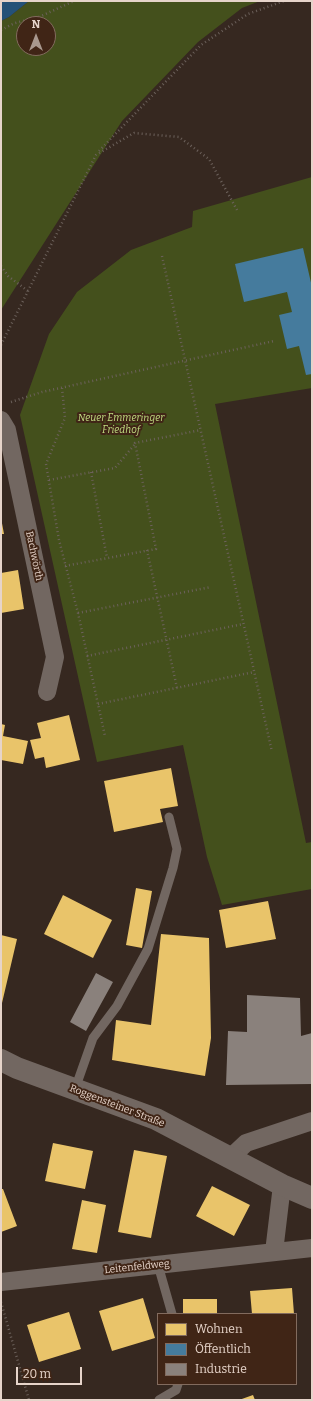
<!DOCTYPE html>
<meta charset="utf-8">
<style>
body{margin:0}
#map{position:relative;width:313px;height:1401px;overflow:hidden;background:#362820;font-family:Bitter,serif}
canvas{display:block}
.frame{position:absolute;inset:0;border:2px solid #e6d4ca;pointer-events:none}
.legend{position:absolute;left:157px;top:1313px;width:140px;height:72px;box-sizing:border-box;background:#402516;border:1px solid #826b5e;margin:0;padding:5px 7px;list-style:none;font-size:12px;color:#e6d4ca}
.legend li{display:flex;align-items:center;gap:8px;height:20px}
.legend b{width:20px;border:1px solid #826b5e}
.north{position:absolute;left:16px;top:16px;width:40px;height:40px;box-sizing:border-box;background:#402516;border:1px solid #826b5e;border-radius:50%;rotate:0deg;font-size:11px;font-weight:700;line-height:16px;text-align:center;color:#e6d4ca}
.north::after{content:'';display:block;margin:auto;width:14px;height:18px;background:#a8988e;clip-path:polygon(50% 0,100% 100%,50% 72%,0 100%)}
.scale{position:absolute;left:16px;top:1367px;width:66px;height:18px;box-sizing:border-box;border:2px solid #e6d4ca;border-top:0;padding-left:5px;font-size:12px;line-height:14px;white-space:nowrap;color:#e6d4ca;-webkit-text-stroke:3px #402516;paint-order:stroke}
</style>
<div id="map">
<canvas width="313" height="1401"></canvas>
<div class="frame"></div>
<ul class="legend">
<li><b style="height:11px;background:#e9c46a"></b>Wohnen</li>
<li><b style="height:11px;background:#457b9d"></b>Öffentlich</li>
<li><b style="height:11px;background:#8a817c"></b>Industrie</li>
</ul>
<div class="north">N</div>
<div class="scale">20 m</div>
</div>
<script>
const c = document.querySelector('canvas').getContext('2d');
c.lineJoin = 'round';
function paint(path, color) {
  c.fillStyle = color;
  c.fill(path, 'evenodd');
}
function shape(rows) {
  const path = new Path2D();
  for (const r of rows) {
    path.moveTo(r[0], r[1]);
    for (let i = 2; i < r.length; i += 2) path.lineTo(r[i], r[i + 1]);
  }
  return path;
}
function strokePath(path, color, width, dash) {
  c.strokeStyle = color;
  c.lineWidth = width;
  c.lineCap = dash ? 'butt' : 'round';
  c.setLineDash(dash || []);
  c.stroke(path);
}
function write(font, color, halo, rows, align = 'center') {
  c.font = font + ' Bitter,serif';
  c.lineWidth = 4;
  c.setLineDash([]);
  c.textBaseline = 'middle';
  c.strokeStyle = halo;
  c.fillStyle = color;
  for (const [text, x, y, turn = 0] of rows) {
    c.save();
    c.translate(x, y);
    c.rotate((+turn || 0) * Math.PI / 180);
    c.textAlign = isNaN(turn) ? turn : align;
    if (halo) c.strokeText(text, 0, 0);
    c.fillText(text, 0, 0);
    c.restore();
  }
}
const green = shape([
 [29,1,260,1,242,8,198,42,122,121,1,310,1,21,9,17],
 [24,24,48,24,48,48,24,48],
 [312,177,312,388,215,404,306,843,312,842,312,889,222,905,207,857,183,745,97,762,20,415,49,334,77,292,131,250,192,227,193,211]
]);
const water = shape([
 [1,1,29,1,9,17,1,21]
]);
const homes = shape([
 [1,518,4,534,1,534],
 [18,570,24,609,1,613,1,573],
 [69,715,80,760,46,768,44,757,35,759,30,740,41,738,37,723],
 [1,724,5,725,3,736,28,741,23,764,1,760],
 [171,768,178,806,160,809,163,822,114,832,104,781],
 [136,888,152,891,142,948,126,945],
 [63,895,112,920,93,958,44,934],
 [268,901,276,939,226,948,219,910],
 [161,934,209,938,211,1038,205,1076,112,1060,116,1020,151,1025],
 [1,935,17,939,2,1003,1,1003],
 [53,1143,93,1151,85,1189,45,1181],
 [134,1150,167,1156,151,1238,118,1232],
 [212,1186,250,1205,234,1236,196,1216],
 [1,1189,3,1189,17,1226,1,1232],
 [82,1200,106,1205,97,1253,72,1249],
 [292,1288,294,1314,252,1314,250,1291],
 [143,1298,155,1338,112,1351,99,1311],
 [183,1299,217,1299,217,1314,183,1314],
 [69,1312,81,1349,39,1362,27,1325],
 [253,1395,255,1400,239,1400]
]);
const public = shape([
 [303,248,312,287,312,374,306,375,299,346,287,349,279,315,292,312,287,292,244,302,235,264]
]);
const industry = shape([
 [96,973,113,982,86,1031,70,1022],
 [247,995,300,998,301,1036,312,1033,312,1084,226,1085,228,1031,247,1032]
]);
const path = shape([
 [1,30,15,23,39,17,74,1],
 [99,151,201,45,248,14,284,1],
 [162,256,272,752],
 [1,266,8,276,28,291],
 [1,345,96,155,134,133,179,137,209,159,237,210],
 [62,388,65,418,46,464,59,540,78,613,105,736],
 [11,402,42,392,274,341],
 [91,472,107,558],
 [49,480,115,468,135,444],
 [147,550,177,688],
 [65,566,156,549,135,443,201,430],
 [78,613,211,587],
 [87,656,243,624],
 [98,704,254,672],
 [1,1302,29,1400]
]);
const lane = shape([
 [75,1089,93,1038,117,1006,148,949,173,868,177,849,169,817],
 [158,1265,172,1314],
 [159,1400,176,1390,178,1384]
]);
const street = shape([
 [1,420,7,430,55,657,47,692],
 [230,1158,246,1143,312,1121],
 [274,1252,282,1185],
 [1,1282,312,1248]
]);
const secondary = shape([
 [1,1060,17,1068,156,1119,282,1185,312,1198]
]);
const parkNames = [
 ["Neuer Emmeringer",121,418],
 ["Friedhof",121,430]
];
const streetNames = [
 ["Bachwörth",34,556,78],
 ["Roggensteiner Straße",117,1106,21],
 ["Leitenfeldweg",137,1267,-6]
];
paint(green, '#44501c');
paint(water, '#245177');
paint(homes, '#e9c46a');
paint(public, '#457b9d');
paint(industry, '#8a817c');
strokePath(path, '#6c615b', 2.5, [1, 3]);
strokePath(lane, '#726761', 9);
strokePath(street, '#726761', 18);
strokePath(secondary, '#726761', 22);
write('italic 10px', '#c2de83', '#402516', parkNames);
write('10px', '#e6d4ca', '#402516', streetNames);
</script>
